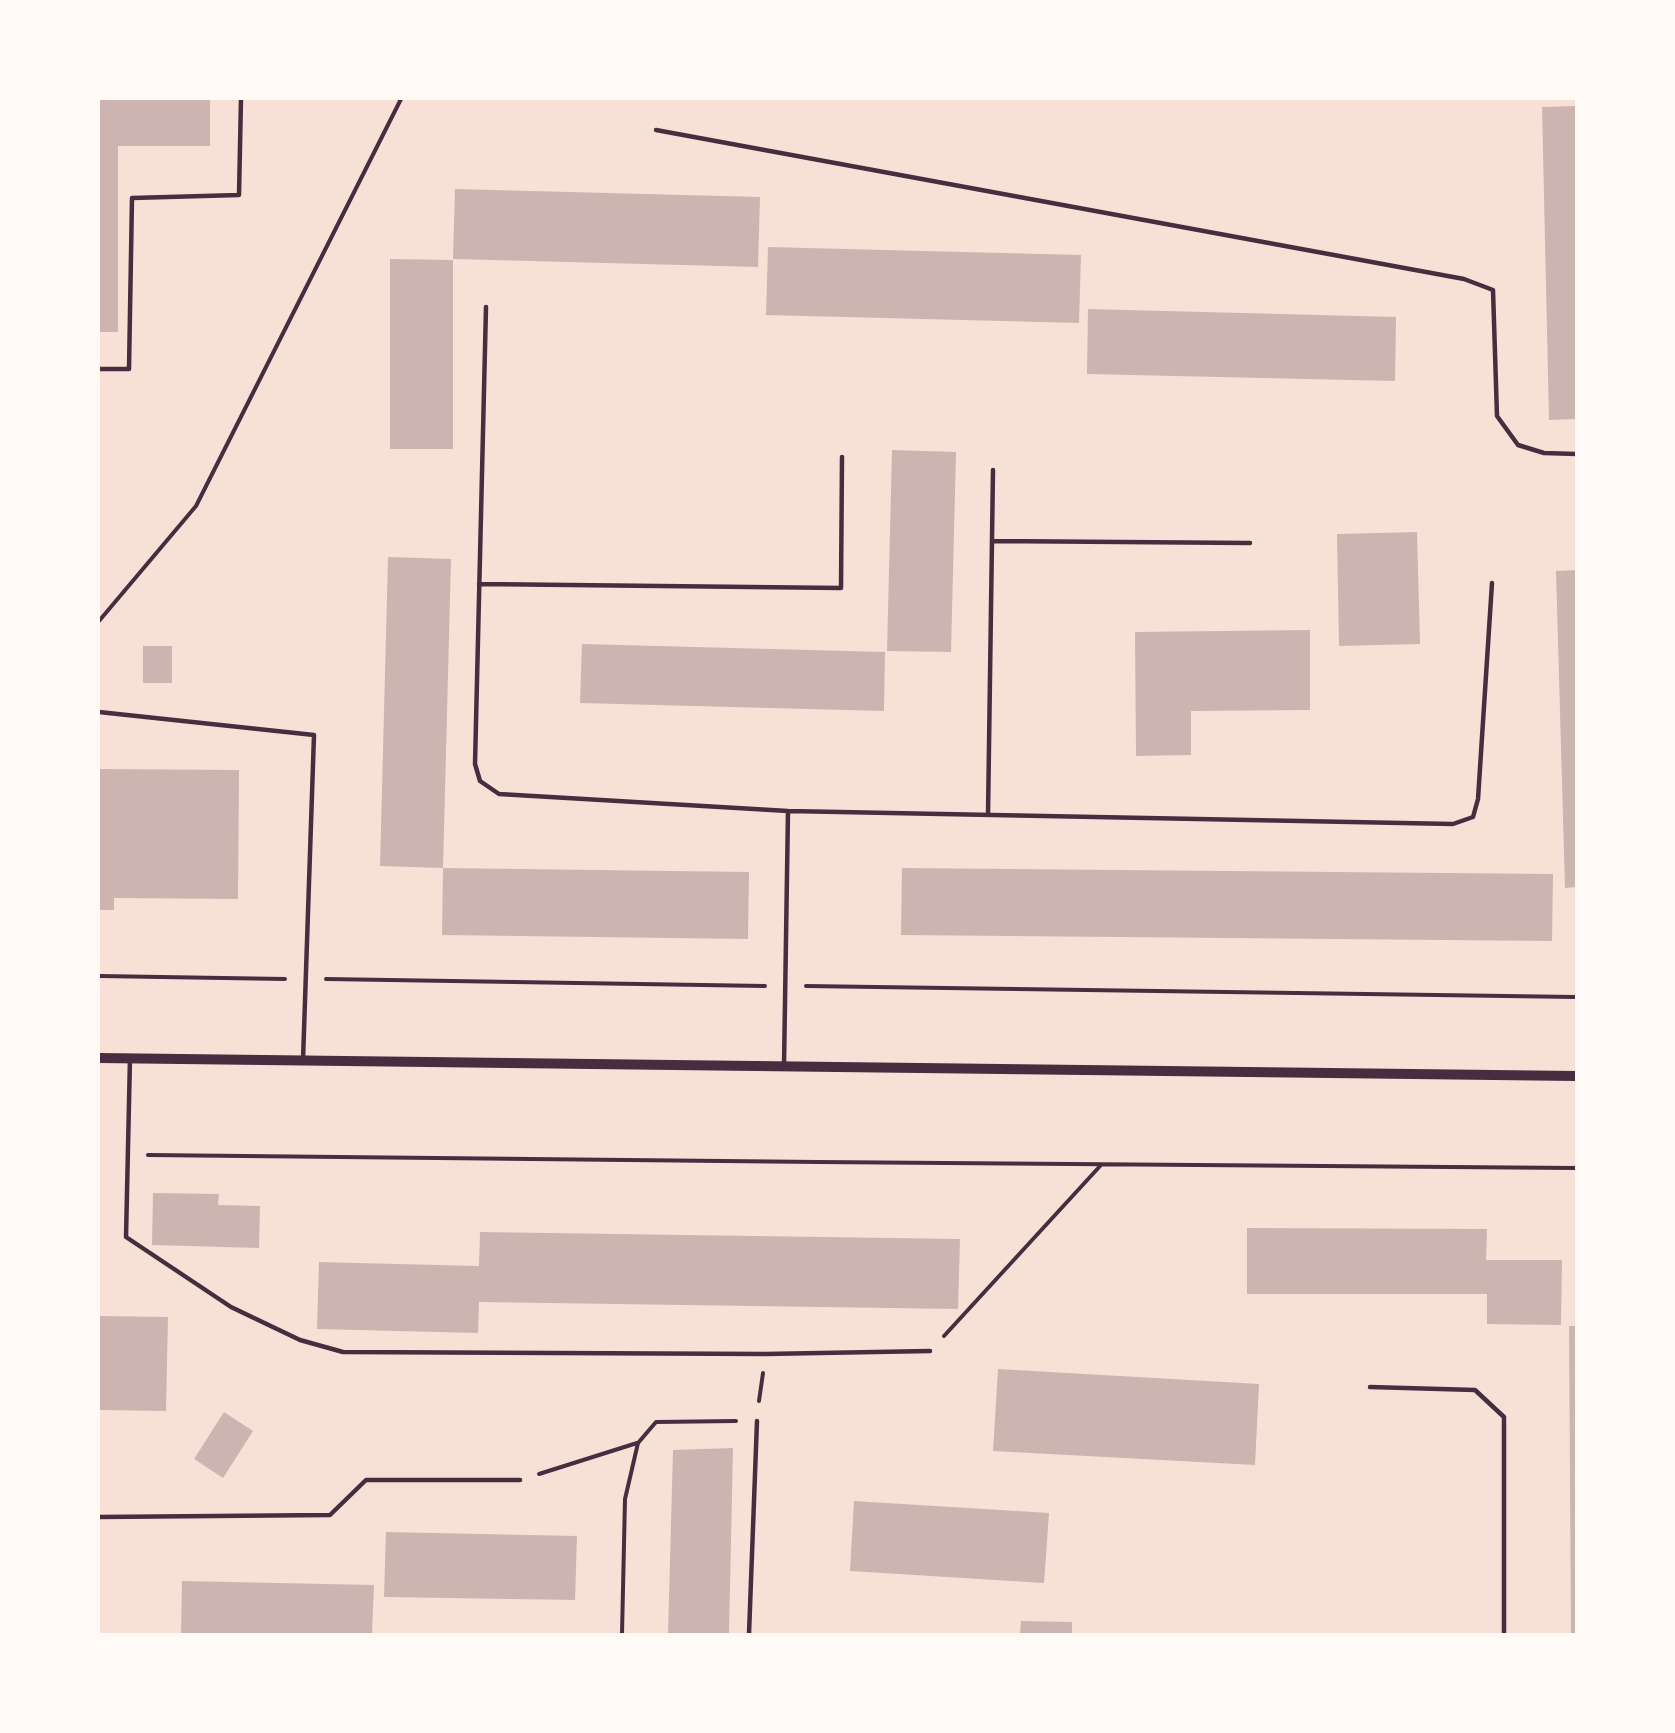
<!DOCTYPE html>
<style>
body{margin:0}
#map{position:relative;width:1675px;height:1733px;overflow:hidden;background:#f7e1d7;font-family:"Source Sans 3",sans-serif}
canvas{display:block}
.frame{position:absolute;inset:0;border:100px solid #fffaf5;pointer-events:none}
</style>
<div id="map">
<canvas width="1675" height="1733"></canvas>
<div class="frame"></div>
</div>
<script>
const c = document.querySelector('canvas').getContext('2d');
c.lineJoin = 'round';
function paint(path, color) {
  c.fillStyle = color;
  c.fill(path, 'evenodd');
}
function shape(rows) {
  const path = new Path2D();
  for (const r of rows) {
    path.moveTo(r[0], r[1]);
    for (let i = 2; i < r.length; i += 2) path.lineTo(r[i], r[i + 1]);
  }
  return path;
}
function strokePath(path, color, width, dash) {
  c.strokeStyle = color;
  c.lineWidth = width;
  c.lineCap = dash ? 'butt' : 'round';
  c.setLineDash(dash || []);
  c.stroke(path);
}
const building = shape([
 [99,99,210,99,210,146,118,146,118,332,99,332],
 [1576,106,1576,419,1549,420,1542,107],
 [455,189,760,197,758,267,453,259],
 [768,247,1081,255,1079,323,766,315],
 [390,259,453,260,453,449,390,449],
 [1088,309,1396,317,1395,381,1087,374],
 [892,450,956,452,951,652,887,651],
 [1417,532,1420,644,1339,646,1337,534],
 [388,557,451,559,443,868,749,872,748,939,442,935,443,868,380,866],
 [1576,570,1576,887,1565,888,1556,571],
 [1310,630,1310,710,1191,711,1191,755,1136,756,1135,632],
 [582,644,885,652,884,711,580,703],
 [143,646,172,646,172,683,143,683],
 [99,769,239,770,238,899,114,898,114,910,99,910],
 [902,868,1553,874,1552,941,901,935],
 [153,1193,219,1194,218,1205,260,1206,259,1248,152,1245],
 [1247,1228,1487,1229,1486,1260,1562,1260,1561,1325,1487,1324,1487,1294,1247,1294],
 [480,1232,960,1239,958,1309,479,1302,478,1333,317,1329,319,1262,479,1266],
 [99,1316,168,1317,166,1411,99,1410],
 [1569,1326,1576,1326,1576,1634,1571,1634],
 [998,1369,1259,1384,1255,1465,993,1451],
 [224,1412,253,1431,223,1478,194,1459],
 [733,1448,729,1634,668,1634,673,1450],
 [854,1501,1049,1513,1044,1583,850,1571],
 [386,1532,577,1536,575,1600,384,1597],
 [182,1581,374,1585,372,1634,181,1634],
 [1021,1621,1072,1622,1072,1634,1020,1634]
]);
const path = shape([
 [99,621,196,506,401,99],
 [99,976,285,979],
 [326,979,765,986],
 [806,986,1576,997],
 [148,1155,818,1162,1576,1168],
 [944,1336,1101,1165],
 [759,1401,763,1373],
 [539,1474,637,1443],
 [622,1634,625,1499,638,1443,656,1422,736,1421]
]);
const service = shape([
 [656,130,1464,279,1493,290,1497,416,1518,445,1544,453,1576,454],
 [486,307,475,764,480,781,499,794,788,811,1453,824,1473,817,1478,799,1492,583],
 [99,369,129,369,132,198,239,195,241,99],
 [992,541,1250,543],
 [479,584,841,588,842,457],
 [99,712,314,735,303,1060],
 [988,815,993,470],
 [130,1058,126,1237,231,1307,300,1340,343,1352,765,1354,930,1351],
 [784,1066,788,811],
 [1370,1387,1475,1390,1504,1417,1504,1634],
 [99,1517,330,1515,366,1480,520,1480],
 [749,1634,757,1421]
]);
const tertiary = shape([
 [99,1058,1576,1076]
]);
paint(building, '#ccb4b1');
strokePath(path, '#4a2c40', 4);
strokePath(service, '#4a2c40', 4.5);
strokePath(tertiary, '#4a2c40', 10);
</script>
